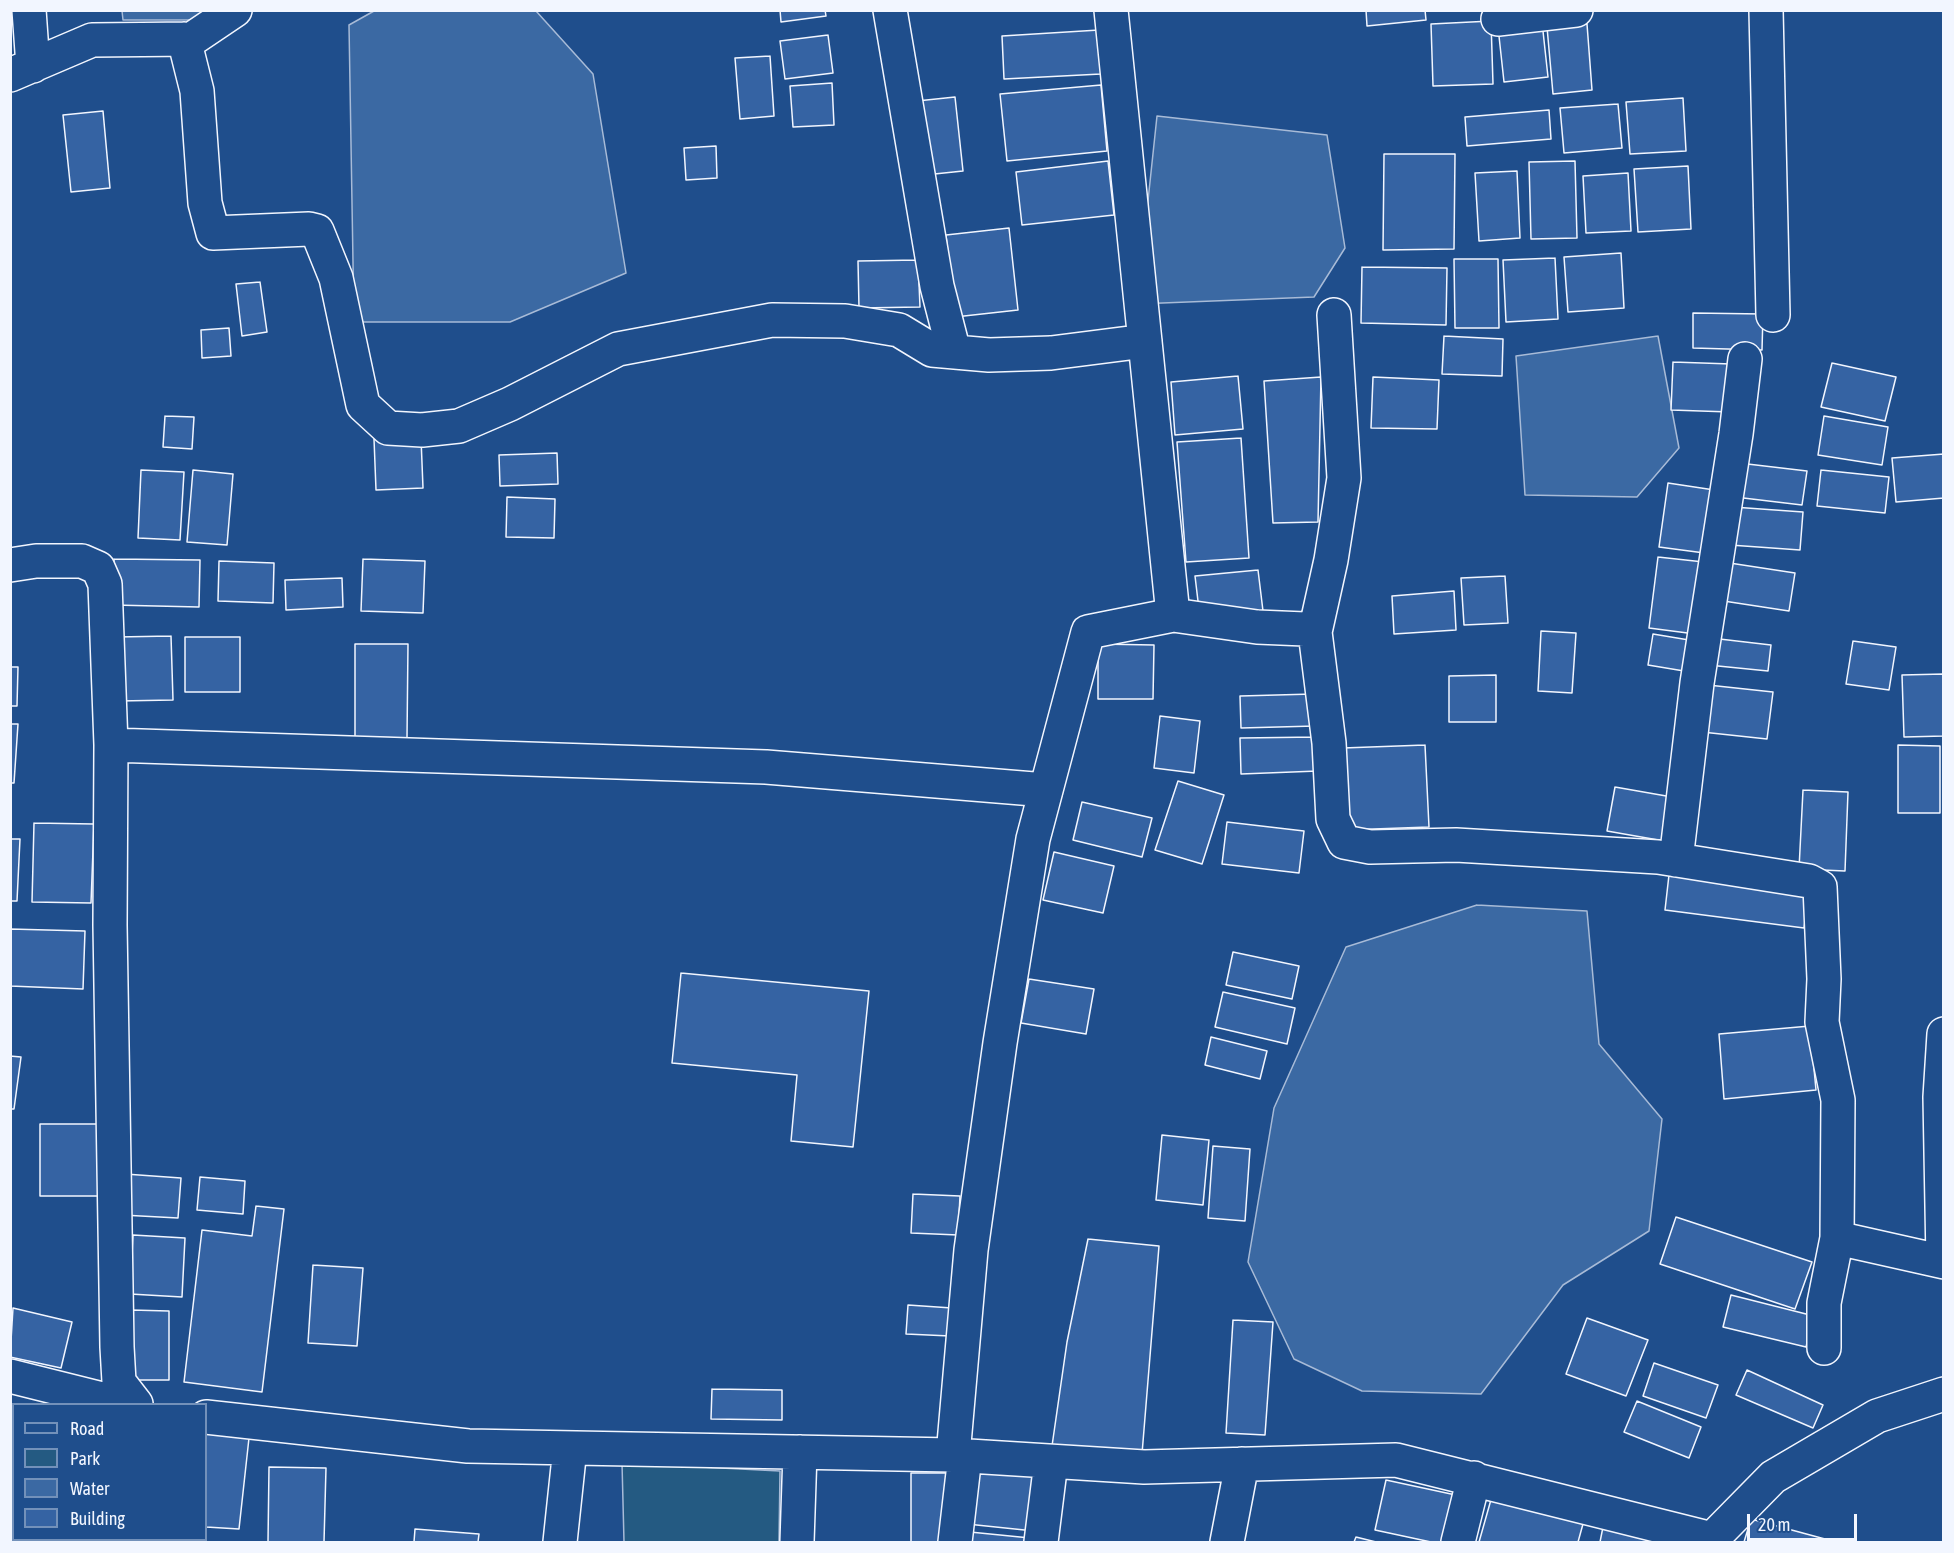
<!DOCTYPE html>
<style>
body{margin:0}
#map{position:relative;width:1954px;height:1553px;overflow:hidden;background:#1f4e8c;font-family:"Asap Condensed",sans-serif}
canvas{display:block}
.frame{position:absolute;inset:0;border:12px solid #f2f6ff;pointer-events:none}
.legend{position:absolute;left:12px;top:1403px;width:195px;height:138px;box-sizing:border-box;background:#1f4e8c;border:2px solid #7391ba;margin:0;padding:8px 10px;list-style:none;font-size:18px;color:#f2f6ff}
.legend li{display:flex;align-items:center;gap:12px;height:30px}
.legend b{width:30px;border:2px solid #7391ba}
.scale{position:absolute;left:1747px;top:1514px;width:110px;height:27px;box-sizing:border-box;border:3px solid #f2f6ff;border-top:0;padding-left:8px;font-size:18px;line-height:21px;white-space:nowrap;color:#f2f6ff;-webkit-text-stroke:4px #1f4e8c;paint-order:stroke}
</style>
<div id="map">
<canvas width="1954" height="1553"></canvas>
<div class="frame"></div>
<ul class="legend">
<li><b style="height:8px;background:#1f4e8c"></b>Road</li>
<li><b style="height:16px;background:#245a82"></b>Park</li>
<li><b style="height:16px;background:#3b69a3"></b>Water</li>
<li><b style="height:16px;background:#3563a3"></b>Building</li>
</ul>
<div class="scale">20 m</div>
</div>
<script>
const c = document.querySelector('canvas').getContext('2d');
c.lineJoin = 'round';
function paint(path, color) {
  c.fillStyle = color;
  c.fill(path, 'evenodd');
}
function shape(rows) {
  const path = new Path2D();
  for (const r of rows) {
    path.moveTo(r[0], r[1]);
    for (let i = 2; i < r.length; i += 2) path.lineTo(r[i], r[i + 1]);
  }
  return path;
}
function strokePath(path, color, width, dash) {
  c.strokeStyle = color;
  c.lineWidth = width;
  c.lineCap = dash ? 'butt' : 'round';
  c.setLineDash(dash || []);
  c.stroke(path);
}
const green = shape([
 [622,1463,780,1471,779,1542,624,1542,622,1463]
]);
const water = shape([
 [122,11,207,11,201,20,123,20,122,11],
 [374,11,536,11,593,74,626,273,510,322,354,322,349,25,374,11],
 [1157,116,1327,135,1345,248,1314,297,1137,304,1157,116],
 [1658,336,1679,448,1637,497,1525,495,1516,356,1658,336],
 [1477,905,1587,911,1599,1044,1662,1119,1649,1231,1563,1285,1481,1394,1362,1391,1294,1359,1248,1262,1274,1108,1346,947,1477,905]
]);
const building = shape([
 [780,10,825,10,826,16,781,22,780,10],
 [1366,10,1425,10,1426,20,1367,26,1366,10],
 [1491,21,1493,84,1433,86,1431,24,1491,21],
 [1542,22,1548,77,1504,82,1498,27,1542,22],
 [1587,24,1592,90,1553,94,1547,27,1587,24],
 [1099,30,1101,74,1004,79,1002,36,1099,30],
 [828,35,833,73,785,79,780,41,828,35],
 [770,56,774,116,740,119,735,58,770,56],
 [832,83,834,125,793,127,790,86,832,83],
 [1101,85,1107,151,1007,161,1000,94,1101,85],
 [955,97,963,171,925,175,917,101,955,97],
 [1683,98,1686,151,1630,154,1626,102,1683,98],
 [1618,104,1622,148,1564,153,1560,108,1618,104],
 [1549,110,1551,139,1467,146,1465,117,1549,110],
 [103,111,110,188,71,192,63,115,103,111],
 [716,146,717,178,686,180,684,148,716,146],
 [1384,154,1455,154,1454,249,1383,250,1384,154],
 [1108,161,1114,215,1022,225,1016,172,1108,161],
 [1575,161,1577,238,1531,239,1529,162,1575,161],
 [1688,166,1691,229,1638,232,1634,169,1688,166],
 [1517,171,1520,238,1479,241,1475,173,1517,171],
 [1628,173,1631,231,1586,233,1583,176,1628,173],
 [1009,228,1018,310,955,317,946,235,1009,228],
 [1621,253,1624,308,1568,312,1564,257,1621,253],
 [1555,258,1558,319,1506,322,1503,260,1555,258],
 [1454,259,1498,259,1499,328,1455,328,1454,259],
 [918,260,920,307,859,308,858,261,918,260],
 [1362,267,1447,268,1446,325,1361,323,1362,267],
 [260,282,267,332,242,336,236,284,260,282],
 [1693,313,1763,314,1762,350,1693,348,1693,313],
 [229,328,231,356,202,358,201,330,229,328],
 [1444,336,1503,339,1502,376,1442,374,1444,336],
 [1673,362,1731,364,1730,412,1671,410,1673,362],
 [1832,363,1896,377,1885,421,1821,407,1832,363],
 [1238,376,1243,429,1175,435,1171,382,1238,376],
 [1321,377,1318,522,1273,523,1264,381,1321,377],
 [1373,377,1439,380,1437,429,1371,428,1373,377],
 [165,416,194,417,192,449,163,447,165,416],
 [1824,416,1888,427,1882,465,1818,455,1824,416],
 [421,438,423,488,376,490,374,439,421,438],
 [1241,438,1249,558,1186,562,1177,442,1241,438],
 [557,453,558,484,500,486,499,455,557,453],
 [1944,454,1944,498,1896,502,1892,458,1944,454],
 [1739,463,1807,471,1802,505,1735,497,1739,463],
 [141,470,184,472,180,540,138,538,141,470],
 [193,470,233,474,227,545,187,542,193,470],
 [1821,470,1889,477,1885,513,1817,506,1821,470],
 [1668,483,1721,491,1712,554,1659,547,1668,483],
 [507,497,555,499,554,538,506,537,507,497],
 [1733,507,1803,512,1800,550,1730,545,1733,507],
 [1658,557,1713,563,1703,635,1649,628,1658,557],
 [114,559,200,560,199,607,113,605,114,559],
 [363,559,425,561,423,613,361,611,363,559],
 [219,561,274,563,273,603,218,601,219,561],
 [1723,562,1795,573,1789,611,1717,600,1723,562],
 [1258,570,1263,611,1200,618,1195,576,1258,570],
 [1505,576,1508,623,1464,625,1461,578,1505,576],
 [342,578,343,607,286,610,285,580,342,578],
 [1454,591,1456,630,1394,634,1392,596,1454,591],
 [1541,631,1576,633,1572,693,1538,691,1541,631],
 [1653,634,1701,642,1696,673,1648,665,1653,634],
 [171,636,173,700,119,701,117,637,171,636],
 [185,637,240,637,240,692,185,692,185,637],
 [1711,638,1771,645,1768,671,1708,665,1711,638],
 [1853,641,1896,647,1889,690,1846,684,1853,641],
 [355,644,408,644,407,738,355,737,355,644],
 [1098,644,1154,645,1153,699,1098,699,1098,644],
 [10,667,18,667,17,706,10,706,10,667],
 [1944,674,1944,736,1904,737,1902,675,1944,674],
 [1496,675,1496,722,1449,722,1449,676,1496,675],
 [1708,685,1773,692,1767,739,1702,732,1708,685],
 [1313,694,1315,726,1241,728,1240,696,1313,694],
 [1160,716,1200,721,1194,773,1154,768,1160,716],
 [10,724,18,724,14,783,10,783,10,724],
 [1317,737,1318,771,1241,774,1240,738,1317,737],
 [1425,745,1429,827,1346,830,1343,748,1425,745],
 [1898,745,1940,746,1940,813,1898,813,1898,745],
 [1178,781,1224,795,1202,864,1155,850,1178,781],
 [1615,787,1672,797,1664,841,1607,831,1615,787],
 [1803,790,1848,792,1845,871,1799,869,1803,790],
 [1082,802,1152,818,1142,857,1073,840,1082,802],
 [1227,822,1304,831,1299,873,1222,864,1227,822],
 [34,823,94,824,91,903,32,902,34,823],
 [10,839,20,839,17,901,10,901,10,839],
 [1054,852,1114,866,1103,913,1043,900,1054,852],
 [1670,866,1810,885,1804,928,1665,910,1670,866],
 [10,929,85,931,83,989,10,986,10,929],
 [1233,952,1299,966,1292,999,1226,985,1233,952],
 [681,973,869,991,853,1147,791,1141,797,1075,672,1063,681,973],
 [1029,979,1094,989,1086,1034,1021,1023,1029,979],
 [1223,992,1295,1008,1287,1044,1215,1027,1223,992],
 [1810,1026,1816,1090,1724,1099,1719,1034,1810,1026],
 [1211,1037,1267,1051,1260,1079,1205,1065,1211,1037],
 [10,1056,21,1057,14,1109,10,1109,10,1056],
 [40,1124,104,1124,103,1196,40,1196,40,1124],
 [1162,1135,1209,1140,1203,1205,1156,1200,1162,1135],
 [1213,1146,1250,1149,1245,1221,1208,1218,1213,1146],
 [125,1174,181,1178,178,1218,122,1215,125,1174],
 [200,1177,245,1181,243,1214,197,1210,200,1177],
 [913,1194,960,1196,958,1235,911,1233,913,1194],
 [256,1206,284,1209,262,1392,184,1382,202,1230,252,1236,256,1206],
 [1676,1217,1812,1262,1795,1309,1660,1264,1676,1217],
 [133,1235,185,1238,182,1297,130,1294,133,1235],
 [1088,1239,1159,1246,1142,1454,1052,1446,1067,1342,1088,1239],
 [313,1265,363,1268,357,1346,308,1343,313,1265],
 [1731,1295,1814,1316,1806,1347,1723,1327,1731,1295],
 [908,1305,952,1308,950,1336,906,1334,908,1305],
 [13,1308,72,1322,61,1368,10,1357,13,1308],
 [131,1310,169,1311,169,1380,130,1380,131,1310],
 [1587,1318,1648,1340,1626,1396,1566,1374,1587,1318],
 [1233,1320,1273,1322,1265,1435,1226,1433,1233,1320],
 [1654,1363,1718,1385,1706,1418,1643,1396,1654,1363],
 [1747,1370,1823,1405,1813,1428,1736,1395,1747,1370],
 [712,1389,782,1390,782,1420,711,1419,712,1389],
 [1637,1401,1701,1427,1689,1458,1624,1432,1637,1401],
 [206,1433,249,1438,239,1529,206,1527,206,1433],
 [269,1467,326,1468,324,1542,268,1542,269,1467],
 [973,1469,1041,1476,1034,1531,967,1524,973,1469],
 [911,1473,950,1473,949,1542,911,1542,911,1473],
 [1386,1480,1465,1497,1454,1542,1431,1542,1375,1530,1386,1480],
 [1494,1489,1586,1513,1578,1542,1479,1542,1494,1489],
 [1751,1519,1836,1542,1744,1542,1751,1519],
 [1604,1522,1699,1542,1600,1542,1604,1522],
 [415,1529,479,1534,478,1542,414,1542,415,1529],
 [970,1532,1030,1538,1030,1542,969,1542,970,1532],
 [1356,1537,1376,1542,1354,1542,1356,1537],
 [151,1540,204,1540,204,1542,151,1542,151,1540]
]);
const minor = shape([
 [29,10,33,66],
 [890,10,937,286,954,352],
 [1766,10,1773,315],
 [1498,19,1576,10],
 [184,39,197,91,205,203,213,233,309,229,317,231,336,278,363,405,388,428,422,430,459,426,510,404,618,349,772,320,845,321,899,330,932,350,989,355,1051,353,1145,341],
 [10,75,92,40,192,39,235,10],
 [1334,315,1344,478,1331,560,1315,632,1329,743,1333,819,1344,842,1370,847,1456,845,1658,857,1809,881,1820,887,1824,979,1822,1022,1838,1100,1837,1238,1824,1303,1824,1348],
 [10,565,36,561,82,561,98,568,105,584,111,745,110,925,117,1347,119,1382,136,1404],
 [1173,615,1257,627,1305,629,1315,632],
 [111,745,766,767,1046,790],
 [1676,860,1697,683,1736,434,1745,359],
 [1837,1238,1944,1262],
 [1943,1261,1940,1097,1944,1034],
 [10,1376,122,1404],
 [206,1417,468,1446,953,1455,1144,1467,1396,1460,1712,1539,1773,1477,1877,1416,1944,1394],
 [953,1455,971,1250,1000,1043,1033,839,1088,632,1173,615,1111,10],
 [130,1542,130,1540],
 [560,1542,570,1448],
 [797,1542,800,1452],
 [955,1542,965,1456],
 [1041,1542,1051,1462],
 [1227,1542,1242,1464],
 [1458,1542,1474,1478]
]);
paint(green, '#245a82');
strokePath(green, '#a8bbd7', 1.5);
paint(water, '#3b69a3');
strokePath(water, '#a8bbd7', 1.5);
paint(building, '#3563a3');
strokePath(building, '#f2f6ff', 1.5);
strokePath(minor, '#f2f6ff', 36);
strokePath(minor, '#1f4e8c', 33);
</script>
